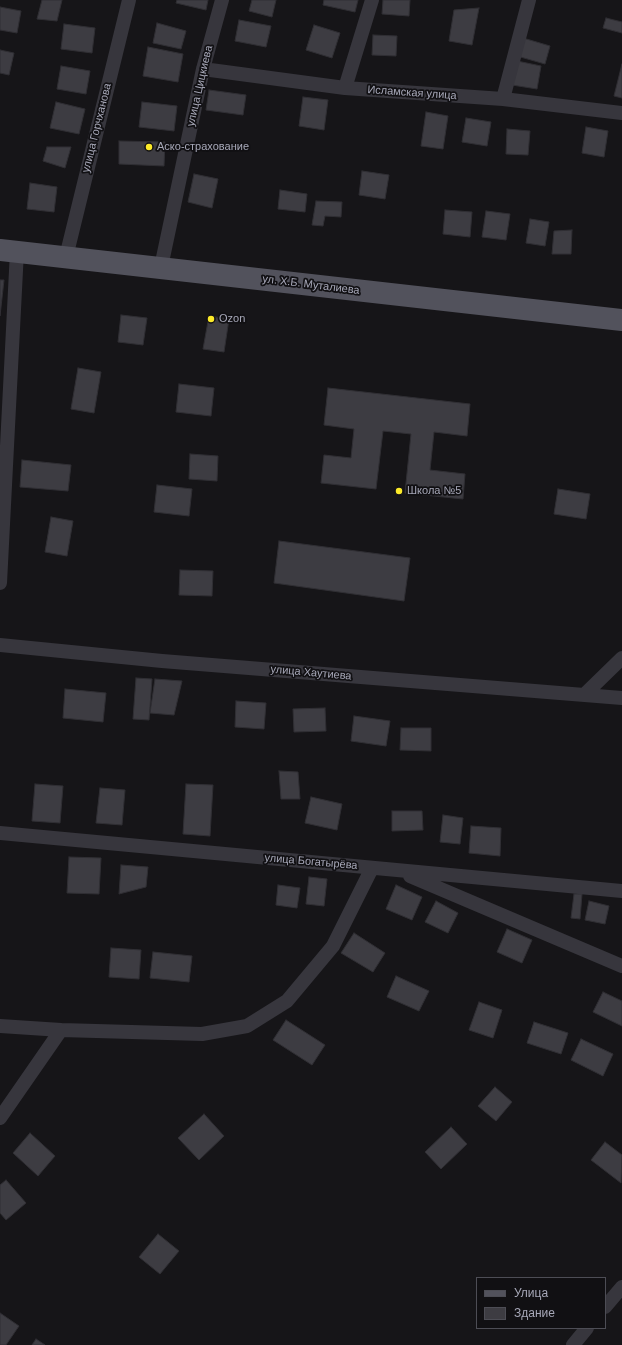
<!DOCTYPE html>
<meta charset="utf-8">
<style>
body{margin:0}
#map{position:relative;width:622px;height:1345px;overflow:hidden;background:#161518;font-family:Arial,sans-serif}
canvas{display:block}
.legend{position:absolute;left:476px;top:1277px;width:130px;height:52px;box-sizing:border-box;background:#111013;border:1px solid #4d4d55;margin:0;padding:5px 7px;list-style:none;font-size:12px;color:#a7a8b8}
.legend li{display:flex;align-items:center;gap:8px;height:20px}
.legend b{width:20px;border:1px solid #4d4d55}
</style>
<div id="map">
<canvas width="622" height="1345"></canvas>
<ul class="legend">
<li><b style="height:5px;background:#52525c"></b>Улица</li>
<li><b style="height:11px;background:#3d3c42"></b>Здание</li>
</ul>
</div>
<script>
const c = document.querySelector('canvas').getContext('2d');
c.lineJoin = 'round';
function paint(path, color) {
  c.fillStyle = color;
  c.fill(path, 'evenodd');
}
function shape(rows) {
  const path = new Path2D();
  for (const r of rows) {
    path.moveTo(r[0], r[1]);
    for (let i = 2; i < r.length; i += 2) path.lineTo(r[i], r[i + 1]);
  }
  return path;
}
function strokePath(path, color, width, dash) {
  c.strokeStyle = color;
  c.lineWidth = width;
  c.lineCap = dash ? 'butt' : 'round';
  c.setLineDash(dash || []);
  c.stroke(path);
}
function write(font, color, halo, rows, align = 'center') {
  c.font = font + ' Arial,sans-serif';
  c.lineWidth = 3.5;
  c.setLineDash([]);
  c.textBaseline = 'middle';
  c.strokeStyle = halo;
  c.fillStyle = color;
  for (const [text, x, y, turn = 0] of rows) {
    c.save();
    c.translate(x, y);
    c.rotate((+turn || 0) * Math.PI / 180);
    c.textAlign = isNaN(turn) ? turn : align;
    if (halo) c.strokeText(text, 0, 0);
    c.fillText(text, 0, 0);
    c.restore();
  }
}
const building = shape([
 [42,0,62,0,57,21,37,19,42,0],
 [177,0,208,0,206,10,176,3,177,0],
 [252,0,276,0,272,17,249,11,252,0],
 [324,0,358,0,355,12,323,5,324,0],
 [383,0,410,0,409,16,382,14,383,0],
 [0,7,21,11,17,33,0,30,0,7],
 [479,8,472,45,449,41,454,10,479,8],
 [606,18,622,22,622,33,603,28,606,18],
 [239,20,271,26,266,47,235,41,239,20],
 [157,23,186,31,181,49,153,43,157,23],
 [64,24,95,28,92,53,61,49,64,24],
 [314,25,340,33,332,58,306,50,314,25],
 [373,35,397,36,396,56,372,55,373,35],
 [523,38,550,46,545,64,517,56,523,38],
 [148,47,183,54,178,82,143,76,148,47],
 [0,50,14,53,9,75,0,73,0,50],
 [517,61,541,66,537,89,512,85,517,61],
 [622,64,622,98,614,96,622,64],
 [61,66,90,71,86,94,57,89,61,66],
 [209,90,246,95,243,115,206,110,209,90],
 [303,97,328,100,324,130,299,126,303,97],
 [56,102,85,109,79,134,50,128,56,102],
 [142,102,177,106,174,131,139,127,142,102],
 [426,112,448,116,443,149,421,146,426,112],
 [466,118,491,122,487,146,462,142,466,118],
 [586,127,608,131,604,157,582,153,586,127],
 [507,129,530,131,528,155,506,154,507,129],
 [119,141,165,142,164,166,119,164,119,141],
 [47,147,71,147,65,168,43,161,47,147],
 [362,171,389,175,385,199,359,195,362,171],
 [194,174,218,179,212,208,188,202,194,174],
 [30,183,57,187,54,212,27,209,30,183],
 [280,190,307,194,305,212,278,209,280,190],
 [316,201,342,202,341,217,325,216,323,226,312,225,316,201],
 [445,210,472,212,470,237,443,234,445,210],
 [486,211,510,214,506,240,482,237,486,211],
 [530,219,549,222,545,246,526,243,530,219],
 [572,230,571,254,552,254,554,231,572,230],
 [0,280,4,280,0,316,0,280],
 [121,315,147,318,143,345,118,342,121,315],
 [209,316,229,319,224,352,203,349,209,316],
 [78,368,101,372,94,413,71,409,78,368],
 [179,384,214,388,211,416,176,412,179,384],
 [328,388,470,404,467,436,434,432,430,470,465,474,463,499,405,493,411,434,383,431,376,489,321,483,324,455,351,458,354,429,324,425,328,388],
 [190,454,218,456,217,481,189,479,190,454],
 [22,460,71,465,68,491,20,487,22,460],
 [157,485,192,489,189,516,154,512,157,485],
 [558,489,590,494,586,519,554,514,558,489],
 [51,517,73,521,67,556,45,552,51,517],
 [279,541,410,558,404,601,274,583,279,541],
 [180,570,213,571,212,596,179,595,180,570],
 [136,678,152,679,149,720,133,719,136,678],
 [155,679,182,681,174,715,150,713,155,679],
 [65,689,106,693,103,722,63,718,65,689],
 [236,701,266,703,264,729,235,727,236,701],
 [325,708,326,731,294,732,293,709,325,708],
 [354,716,390,721,386,746,351,741,354,716],
 [401,728,431,728,431,751,400,750,401,728],
 [279,771,298,772,300,799,281,799,279,771],
 [35,784,63,786,60,823,32,821,35,784],
 [186,784,213,785,210,836,183,834,186,784],
 [100,788,125,790,122,825,96,823,100,788],
 [311,797,342,804,337,830,305,823,311,797],
 [392,811,422,811,423,830,392,831,392,811],
 [443,815,463,818,460,844,440,842,443,815],
 [471,826,501,828,500,856,469,853,471,826],
 [69,857,101,858,99,894,67,893,69,857],
 [121,865,148,867,146,887,119,894,121,865],
 [309,877,327,879,324,906,306,904,309,877],
 [278,885,300,888,297,908,276,905,278,885],
 [396,885,422,897,412,920,386,909,396,885],
 [574,894,582,894,580,919,571,918,574,894],
 [436,901,458,913,448,933,425,922,436,901],
 [589,901,609,906,605,924,585,920,589,901],
 [507,929,532,940,522,963,497,952,507,929],
 [354,933,385,953,373,972,341,953,354,933],
 [111,948,141,950,139,979,109,977,111,948],
 [153,952,192,956,189,982,150,978,153,952],
 [396,976,429,991,419,1011,387,997,396,976],
 [603,992,622,1001,622,1026,593,1012,603,992],
 [479,1002,502,1010,493,1038,469,1030,479,1002],
 [286,1020,325,1045,312,1065,273,1040,286,1020],
 [534,1022,568,1033,561,1054,527,1043,534,1022],
 [581,1039,613,1054,603,1076,571,1060,581,1039],
 [495,1087,512,1102,496,1121,478,1106,495,1087],
 [204,1114,224,1136,199,1160,178,1138,204,1114],
 [451,1127,467,1144,441,1169,425,1152,451,1127],
 [30,1133,55,1156,38,1176,13,1153,30,1133],
 [605,1142,622,1155,621,1183,591,1160,605,1142],
 [6,1180,26,1203,6,1220,0,1213,0,1185,6,1180],
 [158,1234,179,1251,160,1274,139,1257,158,1234],
 [0,1313,19,1326,6,1345,0,1345,0,1313],
 [36,1339,45,1345,32,1345,36,1339]
]);
const minor = shape([
 [203,69,345,88,503,99,622,113],
 [345,88,372,0],
 [503,99,529,0],
 [66,257,129,0],
 [161,267,203,69,222,0],
 [0,583,17,251],
 [0,645,162,661,622,698],
 [584,695,622,658],
 [0,833,622,891],
 [410,876,622,966],
 [0,1026,61,1030,0,1118],
 [61,1030,202,1034,247,1026,287,1001,333,946,372,868],
 [605,1307,622,1287],
 [573,1345,587,1328]
]);
const primary = shape([
 [0,250,622,320]
]);
const markers = [
 [149,147,4,"#fcea29"],
 [211,319,4,"#fcea29"],
 [399,491,4,"#fcea29"]
];
const streetNames = [
 ["улица Цицкиева",200,86,-77],
 ["Исламская улица",412,93,4],
 ["улица Горчханова",97,128,-76],
 ["ул. Х.Б. Муталиева",311,285,7],
 ["улица Хаутиева",311,673,5],
 ["улица Богатырёва",311,862,5]
];
const poiNames = [
 ["Аско-страхование",157,147],
 ["Ozon",219,319],
 ["Школа №5",407,491]
];
paint(building, '#3d3c42');
strokePath(building, '#302f34', 1);
strokePath(minor, '#37363d', 14);
strokePath(primary, '#52525c', 22);
for (const [x, y, r, color] of markers) {
  const dot = new Path2D();
  dot.arc(x, y, r, 0, 2 * Math.PI);
  c.fillStyle = color;
  c.fill(dot);
  strokePath(dot, '#111013', 1.5);
}
write('11px', '#a7a8b8', '#111013', streetNames);
write('11px', '#a7a8b8', '#111013', poiNames, 'left');
</script>
